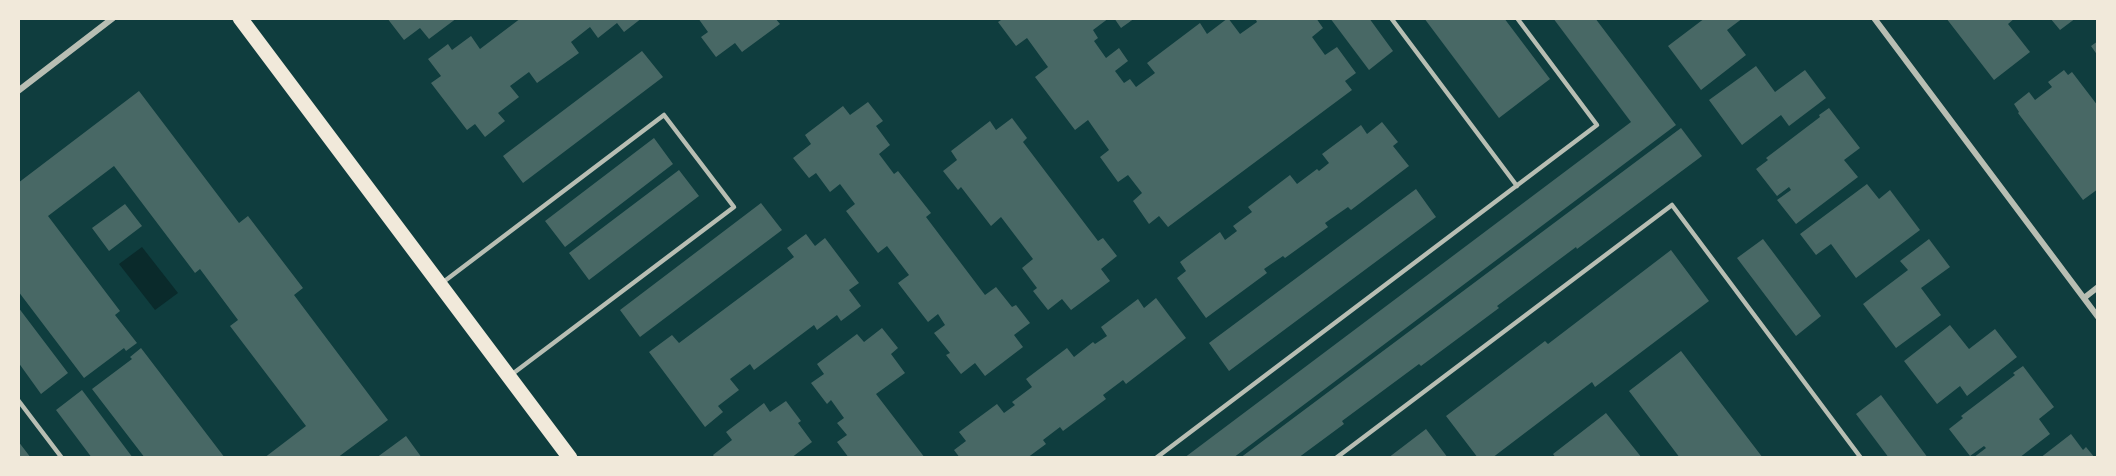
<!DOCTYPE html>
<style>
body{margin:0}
#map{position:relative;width:2116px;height:476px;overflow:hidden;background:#0f3d3e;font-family:"Alegreya Sans",sans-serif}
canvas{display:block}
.frame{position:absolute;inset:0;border:20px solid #f1e9da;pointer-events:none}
</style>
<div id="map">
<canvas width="2116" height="476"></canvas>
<div class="frame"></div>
</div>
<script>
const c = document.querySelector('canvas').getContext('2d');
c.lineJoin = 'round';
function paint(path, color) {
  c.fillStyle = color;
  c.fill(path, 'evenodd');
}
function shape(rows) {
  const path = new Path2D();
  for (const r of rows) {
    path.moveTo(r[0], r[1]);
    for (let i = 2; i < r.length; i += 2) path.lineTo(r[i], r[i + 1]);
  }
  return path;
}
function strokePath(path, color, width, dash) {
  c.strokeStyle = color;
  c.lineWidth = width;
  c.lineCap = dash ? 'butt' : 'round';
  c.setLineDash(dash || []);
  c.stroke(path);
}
const water = shape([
 [142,247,178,293,155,310,119,264]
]);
const building = shape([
 [387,18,457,18,429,39,420,28,404,40],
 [521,18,642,18,624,32,617,23,598,38,590,27,571,42,579,53,537,83,529,72,510,86,519,97,498,113,505,121,485,137,475,124,467,130,431,83,441,76,428,59,448,44,452,50,471,36,480,49],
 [698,18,775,18,780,24,742,52,735,43,716,57,701,37,708,32],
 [1004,18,1109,18,1093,30,1098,38,1094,41,1106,58,1119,48,1128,61,1115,71,1124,83,1130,79,1136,87,1155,73,1147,63,1200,23,1207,34,1228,18,1240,34,1257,22,1255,18,1316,18,1323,28,1312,37,1325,55,1337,47,1356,73,1345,81,1352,90,1168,227,1159,216,1149,224,1133,201,1142,193,1128,175,1118,182,1100,157,1109,150,1088,120,1075,130,1035,77,1048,67,1027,38,1016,46,998,22],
 [1114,18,1135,18,1121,28],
 [1330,18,1369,18,1393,51,1369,70],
 [1424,18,1504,18,1550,79,1499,118],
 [1553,18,1595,18,1676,125,1233,458,1184,458,1631,122],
 [1705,18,1743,18,1727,30,1746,55,1701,90,1668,46],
 [1946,18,2015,18,2008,24,2030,52,1994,80],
 [2050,18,2076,18,2060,30],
 [2098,41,2098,56,2091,46],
 [642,51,663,77,523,183,503,156],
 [1756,66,1775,92,1805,70,1826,98,1789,126,1781,115,1742,145,1709,100],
 [2064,70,2068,75,2072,72,2098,106,2098,189,2083,200,2018,113,2019,112,2014,104,2029,92,2035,100,2052,87,2048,82],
 [139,91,239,223,248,216,303,288,294,295,388,420,337,458,264,458,306,426,230,326,238,320,200,269,195,273,114,166,48,216,120,311,115,315,137,343,126,351,124,348,84,378,18,291,18,183],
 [868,102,883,121,876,126,890,145,879,154,894,174,898,171,931,213,926,217,985,295,996,287,1012,307,1016,305,1030,323,1014,335,1023,347,985,376,975,363,961,374,946,355,950,353,934,333,945,325,938,314,928,322,898,283,909,275,887,246,878,253,846,211,855,204,840,184,830,192,816,173,809,178,793,158,811,144,805,135,843,106,850,115],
 [1829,108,1860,148,1844,160,1858,177,1796,224,1777,200,1791,190,1789,187,1777,196,1756,169,1768,160,1766,158,1820,117,1819,115],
 [1012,118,1027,138,1023,142,1098,241,1103,238,1117,256,1101,269,1110,281,1071,310,1062,299,1048,310,1033,291,1037,288,1022,268,1033,259,1001,217,991,226,961,187,958,190,943,171,957,160,951,151,990,121,996,130],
 [1382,122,1398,142,1393,146,1409,166,1351,210,1348,207,1325,223,1328,227,1285,258,1283,256,1264,269,1267,273,1206,318,1177,278,1186,271,1180,262,1220,232,1225,240,1237,231,1233,226,1252,212,1248,207,1290,175,1297,184,1317,169,1319,171,1329,163,1322,154,1361,125,1367,134],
 [1681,128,1702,156,1577,249,1576,247,1497,306,1499,308,1421,366,1419,364,1342,421,1344,424,1298,458,1240,458],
 [654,138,673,164,565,247,545,221],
 [679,170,699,196,589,280,569,253],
 [1867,184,1879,199,1890,190,1920,230,1856,278,1831,244,1816,255,1800,234],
 [1416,189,1436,217,1229,371,1209,343],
 [761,203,782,230,640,337,620,310],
 [125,204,142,226,109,251,92,228],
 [806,234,815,246,825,238,859,283,849,290,861,306,841,321,837,315,817,330,814,325,754,370,750,364,730,379,739,390,718,406,723,412,705,427,649,352,672,335,679,343,794,257,787,248],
 [1763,239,1821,316,1796,336,1737,258],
 [1929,239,1950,267,1921,288,1941,315,1896,348,1863,304,1908,270,1900,261],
 [1671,250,1709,301,1595,387,1592,382,1492,458,1478,458,1446,416,1545,341,1548,344],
 [1156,298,1186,338,1126,384,1123,380,1103,395,1106,399,1063,431,1060,427,1043,440,1046,444,1027,458,960,458,954,450,966,441,959,432,997,404,1004,413,1015,405,1012,402,1032,387,1026,379,1067,348,1074,357,1093,342,1095,344,1107,336,1101,327,1138,299,1144,308],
 [18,307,68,373,41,394,18,362],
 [1950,325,1969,349,1995,329,2017,357,1967,396,1960,386,1937,404,1904,361],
 [882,328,898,348,891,354,905,373,876,394,925,458,849,458,837,442,847,435,837,423,844,418,831,400,827,404,811,383,824,374,817,364,857,334,864,342],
 [141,348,225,458,145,458,92,389,132,359,130,357],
 [1681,351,1763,458,1680,458,1629,391],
 [2023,366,2054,407,2039,419,2050,434,2019,458,1973,458,1986,448,1984,446,1970,456,1949,429,1963,418,1961,416,2015,375,2013,373],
 [82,390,133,458,92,458,56,410],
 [1881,395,1928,458,1889,458,1856,414],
 [786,401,801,421,798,423,812,442,791,458,715,458,713,455,732,440,726,432,764,403,770,412],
 [1606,413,1642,458,1556,458,1553,454],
 [1426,429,1448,458,1388,458],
 [2071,434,2083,450,2086,447,2095,458,2040,458],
 [406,436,422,458,376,458],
 [18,441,31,458,18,458]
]);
const service = shape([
 [1391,18,1517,186],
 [442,283,664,115,734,207,511,375],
 [18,400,62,458],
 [1156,458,1597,125,1517,18],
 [1336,458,1672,205,1861,458]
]);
const minor = shape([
 [1874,18,2098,317],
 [18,91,113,18],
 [2084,298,2098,287]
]);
const primary = shape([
 [240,18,570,458]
]);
paint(water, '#0a2a2b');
paint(building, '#486865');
strokePath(service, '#b8beb3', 4.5);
strokePath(minor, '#b8beb3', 6);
strokePath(primary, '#f1e9da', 15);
</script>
